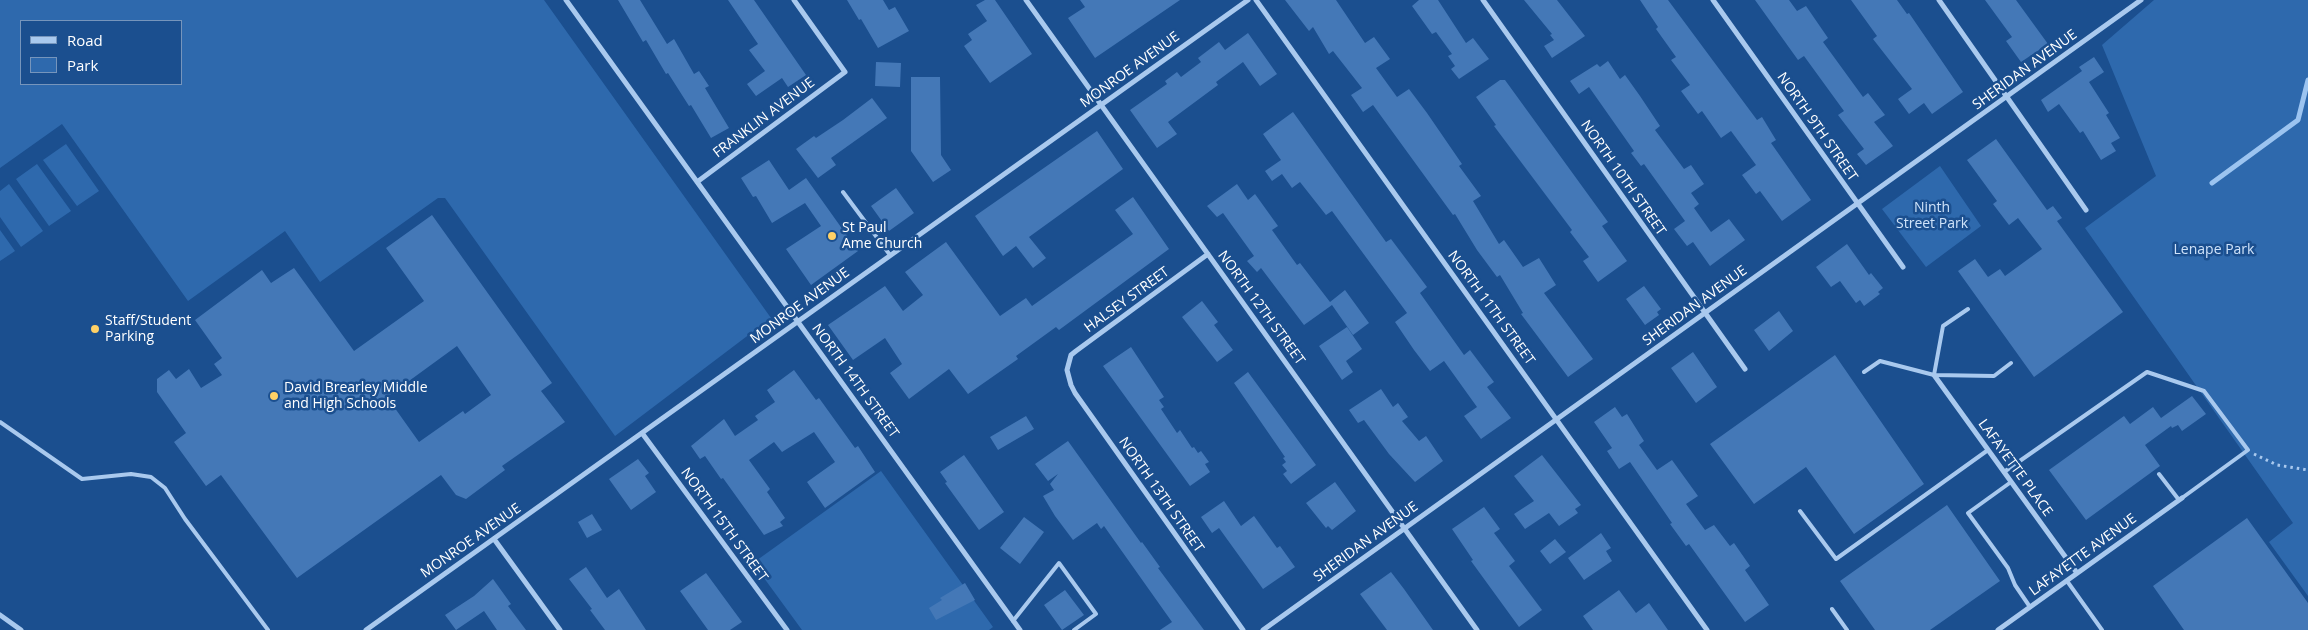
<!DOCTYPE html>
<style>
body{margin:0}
#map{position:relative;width:2308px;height:630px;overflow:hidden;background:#1b4f8f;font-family:"Open Sans",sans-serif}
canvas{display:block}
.legend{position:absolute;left:20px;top:20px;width:162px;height:65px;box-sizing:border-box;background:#1b4f8f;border:1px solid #7695bc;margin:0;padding:6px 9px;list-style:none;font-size:15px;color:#fff}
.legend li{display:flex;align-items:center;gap:10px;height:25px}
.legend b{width:25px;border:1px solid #7695bc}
</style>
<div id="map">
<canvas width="2308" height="630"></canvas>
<ul class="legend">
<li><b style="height:6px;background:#a9c9ee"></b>Road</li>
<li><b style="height:14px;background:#2e69ad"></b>Park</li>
</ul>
</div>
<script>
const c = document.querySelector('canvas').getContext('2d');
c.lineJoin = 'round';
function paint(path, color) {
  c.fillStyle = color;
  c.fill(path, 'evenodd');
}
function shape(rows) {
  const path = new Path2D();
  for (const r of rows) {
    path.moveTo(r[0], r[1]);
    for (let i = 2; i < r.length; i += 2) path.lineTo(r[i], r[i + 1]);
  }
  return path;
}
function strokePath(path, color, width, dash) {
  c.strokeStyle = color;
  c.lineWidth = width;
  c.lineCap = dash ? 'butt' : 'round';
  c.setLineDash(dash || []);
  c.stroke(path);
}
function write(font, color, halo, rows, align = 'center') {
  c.font = font + ' "Open Sans",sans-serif';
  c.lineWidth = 5;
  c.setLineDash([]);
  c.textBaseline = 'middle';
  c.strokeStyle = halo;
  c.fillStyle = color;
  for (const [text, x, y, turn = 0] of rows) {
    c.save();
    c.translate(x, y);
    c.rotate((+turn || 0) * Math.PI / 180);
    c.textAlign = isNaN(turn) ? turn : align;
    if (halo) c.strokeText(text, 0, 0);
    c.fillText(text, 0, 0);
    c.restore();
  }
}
const green = shape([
 [0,0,544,0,771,318,615,436,445,198,438,198,320,282,285,231,188,301,62,124,0,168],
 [21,21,181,21,181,84,21,84],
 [2154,0,2308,0,2308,596,2269,542,2293,523,2085,228,2156,176,2102,45],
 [66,144,99,191,77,206,43,160],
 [37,164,71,211,49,226,16,179],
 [1940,166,1981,226,1926,267,1882,209],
 [9,184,43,231,21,247,0,217,0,191],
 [0,230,15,251,0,261],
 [881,471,993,627,989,630,802,630,753,563]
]);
const stream = shape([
 [2212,183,2298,120,2308,80]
]);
const building = shape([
 [618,0,640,0,667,44,674,39,694,74,699,71,709,86,705,88,729,128,711,138,691,105,689,106,668,73,666,74,646,40,643,42],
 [728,0,754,0,806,75,788,87,782,78,756,96,747,84,765,71,749,50,758,44],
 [847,0,883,0,889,10,895,7,909,31,878,48,861,19,859,20],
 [985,0,995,0,1032,54,990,83,964,46,972,40,968,34,987,21,976,5],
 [1080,0,1180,0,1095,58,1068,18,1085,7],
 [1285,0,1336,0,1365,43,1374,37,1390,59,1376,68,1397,97,1409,89,1427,113,1462,164,1459,166,1481,196,1473,201,1499,244,1504,240,1523,267,1539,258,1556,285,1544,293,1593,359,1568,377,1521,314,1523,313,1500,275,1497,277,1477,250,1455,214,1453,215,1373,105,1363,112,1351,95,1362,88,1333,51,1329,54,1313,27,1309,31],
 [1419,0,1438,0,1466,43,1473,38,1489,59,1459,79,1451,69,1455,66,1448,56,1452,54,1436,32,1432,34,1412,6],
 [1524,0,1557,0,1585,36,1552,58,1544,46,1554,40,1550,35,1552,34],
 [1640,0,1668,0,1757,120,1762,117,1776,140,1771,143,1811,200,1782,221,1760,191,1756,194,1742,175,1756,165,1731,131,1721,138,1702,111,1698,114,1681,91,1690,85,1671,60,1676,57,1656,29,1658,27],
 [1755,0,1789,0,1797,11,1806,6,1828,38,1823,42,1863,97,1868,93,1885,115,1874,122,1893,146,1866,165,1857,154,1864,149,1838,115,1844,111,1804,56,1798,60],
 [1851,0,1897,0,1907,14,1909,13,1963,92,1932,114,1924,103,1909,114,1898,99,1912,89,1873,39,1877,36],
 [1985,0,2016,0,2048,44,2021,62,2006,41,2012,37],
 [1248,33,1277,74,1260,86,1243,62,1216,82,1218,85,1168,122,1177,134,1157,148,1130,110,1167,84,1165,81,1177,72,1181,77,1201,62,1198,58,1219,42,1225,50],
 [2094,57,2104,72,2089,82,2109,113,2106,115,2120,138,2111,143,2116,151,2101,160,2083,131,2080,133,2059,104,2048,112,2041,100,2082,71,2079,67],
 [1608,61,1620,79,1625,75,1640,96,1660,126,1655,130,1684,169,1691,165,1704,184,1691,193,1699,204,1694,208,1711,232,1729,219,1745,240,1710,266,1693,242,1687,246,1674,229,1685,221,1644,164,1641,166,1631,153,1634,151,1589,87,1579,94,1570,81,1597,64,1600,67],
 [876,62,901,63,900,87,875,86],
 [911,77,940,77,941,155,951,170,933,182,911,151],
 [1500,80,1505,80,1608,222,1602,226,1627,261,1598,282,1583,261,1589,257,1570,232,1572,230,1494,126,1496,125,1476,97],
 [872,98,887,118,831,158,836,165,818,178,796,149,814,136,816,138,843,120],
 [1293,112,1386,242,1391,239,1427,287,1420,293,1464,355,1470,350,1494,382,1487,387,1511,418,1481,439,1464,416,1477,407,1444,361,1430,371,1414,350,1395,322,1407,313,1332,211,1326,215,1300,182,1292,188,1282,174,1272,181,1265,171,1281,160,1263,134],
 [1097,131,1123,169,1029,237,1046,258,1033,268,1016,246,1003,256,975,216],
 [1996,139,2047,210,2053,206,2062,218,2057,221,2123,312,2034,377,1958,271,1975,259,1988,277,2000,269,2005,276,2042,249,2018,218,2009,225,1993,204,1997,201,1967,160],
 [769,160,789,190,806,178,858,251,811,285,786,249,821,226,805,203,772,223,756,196,753,197,741,178],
 [1237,184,1248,200,1255,194,1278,226,1272,230,1297,265,1300,263,1330,302,1345,290,1369,323,1353,335,1332,305,1304,325,1261,268,1257,272,1247,261,1254,256,1223,213,1217,217,1207,206],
 [896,188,914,213,889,231,871,206],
 [1133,197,1169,249,1059,330,1056,327,1016,356,1018,359,968,394,949,369,909,399,890,373,902,364,885,338,853,360,828,325,885,286,903,311,923,295,905,272,946,242,1000,316,1026,298,1032,306,1133,234,1115,210],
 [432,215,552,383,541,391,565,422,502,466,505,470,466,499,456,495,441,475,297,578,221,475,206,486,174,442,186,433,157,392,157,379,169,370,176,379,189,369,201,388,222,375,214,364,222,358,195,320,262,270,271,283,294,268,354,351,424,301,386,248],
 [457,346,491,395,465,414,463,411,419,442,387,397],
 [1847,244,1869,275,1871,273,1883,288,1878,292,1880,294,1864,306,1860,300,1856,303,1840,281,1831,287,1816,267],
 [1644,286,1661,309,1657,312,1659,315,1645,325,1626,299],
 [1202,301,1218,322,1214,325,1233,350,1217,362,1182,317],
 [1779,311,1793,331,1769,351,1754,330],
 [1347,327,1362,349,1346,361,1353,372,1342,380,1319,346],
 [1131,347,1164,397,1159,400,1164,407,1161,409,1177,433,1180,430,1192,448,1194,447,1198,453,1201,451,1209,462,1205,464,1210,472,1190,486,1103,366],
 [1693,352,1717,387,1696,403,1671,368],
 [1835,355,1924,484,1854,534,1806,467,1754,504,1710,444],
 [794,370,816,400,819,398,855,448,858,446,875,472,825,508,807,482,835,462,814,432,782,452,774,442,749,460,770,489,767,492,785,518,780,522,783,526,764,535,723,478,721,479,705,456,700,459,691,446,724,419,735,436,758,420,755,416,775,402,767,390],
 [1248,372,1316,465,1291,484,1283,474,1287,471,1282,465,1286,462,1283,458,1285,457,1234,383],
 [1381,389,1393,407,1398,403,1408,417,1402,421,1419,441,1426,436,1443,461,1415,482,1389,454,1364,420,1358,423,1349,410],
 [2192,396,2206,414,2182,431,2178,425,2172,428,2171,426,2145,445,2160,466,2086,520,2049,470,2124,416,2130,424,2153,407,2161,418],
 [1615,407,1622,417,1627,414,1644,441,1639,445,1657,470,1672,460,1698,496,1686,504,1705,530,1714,525,1730,546,1734,543,1750,566,1745,570,1769,605,1745,622,1689,544,1686,546,1670,524,1672,523,1630,462,1619,469,1607,451,1612,448,1594,422],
 [1026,416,1034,429,998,450,990,437],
 [1068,441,1141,543,1142,542,1160,567,1158,568,1204,630,1160,630,1172,622,1104,526,1101,529,1097,523,1073,540,1055,516,1043,496,1054,490,1050,484,1058,474,1048,481,1035,464],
 [964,455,1004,512,979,530,945,483,947,482,940,472],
 [1542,455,1581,505,1575,509,1578,513,1559,526,1549,513,1525,529,1514,514,1534,501,1514,476],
 [638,459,649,473,645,476,656,492,631,510,609,479],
 [1335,482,1356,511,1332,530,1328,526,1326,528,1306,503],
 [1224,501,1241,526,1254,516,1277,548,1280,546,1295,567,1263,589,1219,528,1212,533,1201,517],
 [1947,505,2000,581,1930,630,1875,630,1840,581],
 [1484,507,1500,529,1494,533,1515,561,1509,566,1542,610,1519,627,1471,561,1473,560,1452,529],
 [592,514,602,530,587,538,578,522],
 [1024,517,1044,532,1020,564,1000,548],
 [2247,518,2308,603,2308,630,2184,630,2153,586],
 [1601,533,1611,548,1606,551,1612,561,1584,580,1568,558],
 [1555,539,1566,552,1550,564,1540,551],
 [586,567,607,598,619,589,646,630,605,630,590,610,592,609,569,579],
 [1391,572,1404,589,1433,630,1387,630,1360,594],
 [706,573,742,622,730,630,708,630,680,591],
 [493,579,511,604,508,606,526,630,497,630,484,611,456,630,445,615,474,596],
 [965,583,975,600,936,620,929,608,942,600,940,598],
 [1065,590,1084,615,1062,630,1044,605],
 [1619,590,1636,613,1649,603,1668,630,1593,630,1583,616]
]);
const path = shape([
 [2254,454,2277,465,2308,470]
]);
const service = shape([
 [843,192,890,255],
 [1864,372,1880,361,1934,375,1994,376,2011,363],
 [1934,375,1943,326,1968,309],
 [0,422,82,479,131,474,151,477,165,488,185,519,268,630],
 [2004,472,2147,372,2204,391,2248,450,2182,498],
 [2159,474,2179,500],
 [2011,482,1968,513,2008,568,2015,585,2030,607],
 [1800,511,1836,559,1988,450],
 [2067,581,2102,630],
 [1832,609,1847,630],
 [1013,621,1059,563,1096,614,1074,630]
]);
const minor = shape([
 [566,0,1020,630],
 [1026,0,1477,630],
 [1256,0,1707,630],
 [1483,0,1745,369],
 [1713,0,1903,267],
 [1939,0,2086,210],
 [697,182,845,72,794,0],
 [1208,254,1076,351,1071,355,1067,370,1071,385,1075,393,1243,630],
 [1934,375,2077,573],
 [642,433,787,630],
 [494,539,560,630],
 [0,615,21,630],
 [366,630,1248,0],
 [1263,630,2141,0],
 [1998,630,2182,498]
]);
const markers = [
 [832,236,5,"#ffd166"],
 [95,329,5,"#ffd166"],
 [274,396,5,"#ffd166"]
];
const streetNames = [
 ["MONROE AVENUE",1130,70,-36],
 ["SHERIDAN AVENUE",2025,70,-36],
 ["FRANKLIN AVENUE",764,118,-37],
 ["NORTH 9TH STREET",1817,127,55],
 ["NORTH 10TH STREET",1623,178,55],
 ["HALSEY STREET",1127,300,-36],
 ["MONROE AVENUE",800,306,-36],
 ["SHERIDAN AVENUE",1695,306,-36],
 ["NORTH 12TH STREET",1261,308,54],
 ["NORTH 11TH STREET",1491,308,54],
 ["NORTH 14TH STREET",855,381,54],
 ["LAFAYETTE PLACE",2015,468,54],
 ["NORTH 13TH STREET",1161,495,55],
 ["NORTH 15TH STREET",724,525,54],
 ["MONROE AVENUE",471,541,-35],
 ["SHERIDAN AVENUE",1366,542,-36],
 ["LAFAYETTE AVENUE",2083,555,-36]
];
const parkNames = [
 ["Ninth",1932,208],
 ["Street Park",1932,224],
 ["Lenape Park",2214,250]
];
const poiNames = [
 ["St Paul",842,228],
 ["Ame Church",842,244],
 ["Staff/Student",105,321],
 ["Parking",105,337],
 ["David Brearley Middle",284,388],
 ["and High Schools",284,404]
];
paint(green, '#2e69ad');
strokePath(stream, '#9cc4f0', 5);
paint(building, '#4478b7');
strokePath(path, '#a9c9ee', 3, [2.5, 4]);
strokePath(service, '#a9c9ee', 4);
strokePath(minor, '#a9c9ee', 5);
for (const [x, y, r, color] of markers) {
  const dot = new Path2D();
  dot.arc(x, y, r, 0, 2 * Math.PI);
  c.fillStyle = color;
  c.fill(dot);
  strokePath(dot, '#1b4f8f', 2);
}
write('14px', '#fff', '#1b4f8f', streetNames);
write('14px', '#cfe3fa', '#1b4f8f', parkNames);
write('14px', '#fff', '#1b4f8f', poiNames, 'left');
</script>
